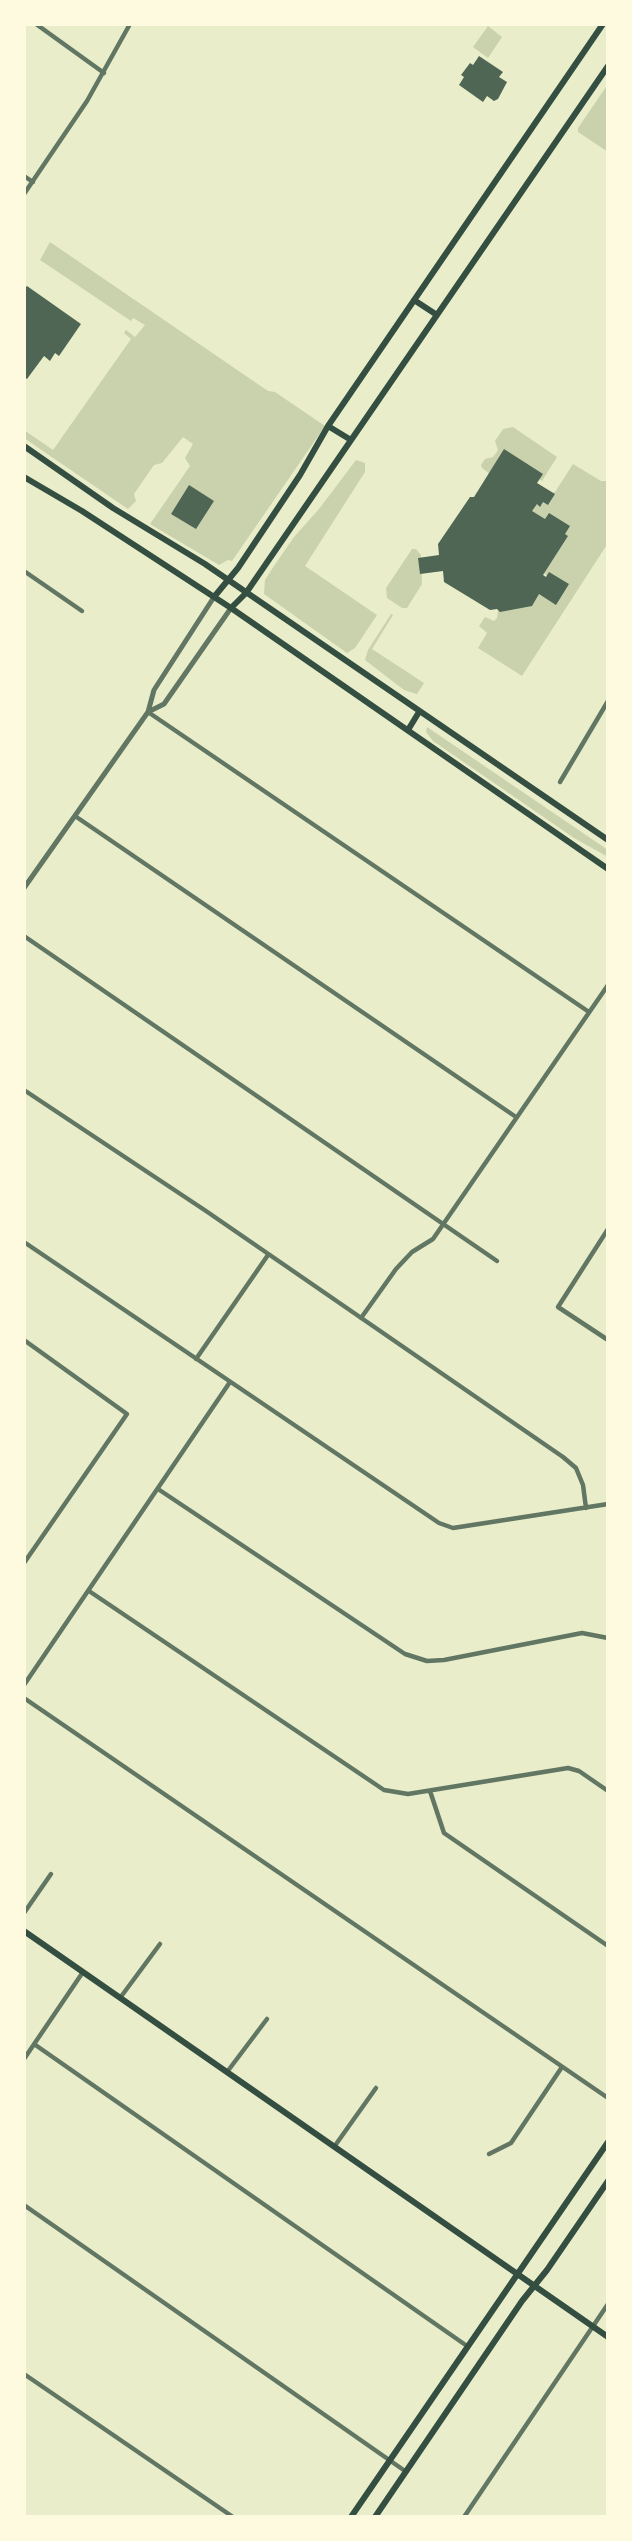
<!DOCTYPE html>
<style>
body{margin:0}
#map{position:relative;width:632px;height:2541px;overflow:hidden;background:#e9edc9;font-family:Literata,serif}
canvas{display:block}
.frame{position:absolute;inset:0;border:26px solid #fefae0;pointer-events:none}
</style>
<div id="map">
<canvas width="632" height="2541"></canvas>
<div class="frame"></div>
</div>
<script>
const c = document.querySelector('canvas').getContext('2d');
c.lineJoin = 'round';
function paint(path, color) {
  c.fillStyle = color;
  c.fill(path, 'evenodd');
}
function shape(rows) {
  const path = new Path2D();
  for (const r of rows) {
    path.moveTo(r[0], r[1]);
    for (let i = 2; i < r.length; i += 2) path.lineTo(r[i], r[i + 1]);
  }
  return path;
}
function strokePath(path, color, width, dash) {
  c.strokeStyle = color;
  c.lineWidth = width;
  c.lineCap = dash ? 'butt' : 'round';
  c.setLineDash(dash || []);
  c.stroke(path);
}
const green = shape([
 [488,26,502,37,488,58,473,47],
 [608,84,608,152,578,132,578,128],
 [50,242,268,391,275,392,325,426,232,561,228,560,219,565,150,524,190,466,185,458,193,444,183,437,162,463,154,465,134,494,136,501,128,509,24,438,24,430,53,450,131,339,124,333,126,330,135,337,145,325,133,318,131,321,40,260],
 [513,427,557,457,542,481,503,456,490,474,482,468,481,465,485,459,493,457,498,450,495,441,503,429],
 [356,460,365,463,365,472,305,566,377,615,355,648,347,653,264,594,265,580,274,566,294,537,319,509],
 [573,464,601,481,606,481,608,490,608,543,522,676,478,648,487,633,479,626,485,617,494,621,497,618,499,605,554,582,540,570,527,514,535,500,555,492],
 [412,549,416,549,421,555,422,584,407,608,402,608,387,598,386,588],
 [391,614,393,615,372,649,424,683,417,694,404,690,365,660,368,650],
 [427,727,608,850,608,857,574,838,433,741,426,732]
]);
const building = shape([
 [479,56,503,72,499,77,507,82,498,99,494,101,487,96,483,102,459,85,464,77,461,75,470,63,473,65],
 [27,286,81,324,59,356,55,353,50,361,44,356,27,379,24,377,24,289],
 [504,449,543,474,537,483,555,494,548,505,543,502,540,507,537,504,532,511,545,519,549,513,570,526,565,534,568,536,543,575,546,577,549,572,569,584,556,605,539,594,532,606,500,612,497,609,490,610,444,582,443,571,420,574,418,558,439,555,438,544,470,497,474,497],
 [189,485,214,501,196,529,171,514]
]);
const minor = shape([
 [36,24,104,73],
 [24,176,33,182],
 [24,194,87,101,130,24],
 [24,571,82,611],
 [148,712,589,1012],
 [560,782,608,701],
 [75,816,516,1117],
 [24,936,497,1261],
 [24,1090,206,1211,563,1457,576,1468,583,1485,586,1508],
 [608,1229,558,1307,608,1340],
 [24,1242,439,1523,453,1528,608,1504],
 [361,1318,396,1269,412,1252,433,1239,608,985],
 [24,1340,127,1414,24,1563],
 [196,1359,268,1255],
 [158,1489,405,1654,427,1661,444,1660,582,1633,608,1638],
 [89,1591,384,1790,408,1794,568,1768,579,1771,608,1791],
 [24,1685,230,1382],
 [24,1698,608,2098],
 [430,1791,444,1833,608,1946],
 [24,1913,51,1874],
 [120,1998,160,1944],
 [34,2044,467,2346],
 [24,2059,83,1972],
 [227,2072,267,2019],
 [334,2147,376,2088],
 [489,2154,511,2143,562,2067],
 [24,2205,405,2471],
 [24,2374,233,2517],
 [464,2517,608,2304]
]);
const tertiary = shape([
 [148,712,164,704,231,608],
 [24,888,148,712,154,690,214,597]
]);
const secondary = shape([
 [414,300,437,315],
 [328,426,351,440],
 [24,446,113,508,205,564,608,840],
 [24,477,82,511,231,608,608,869],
 [214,597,238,568,300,475,328,426,603,24],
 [231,608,246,593,608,66],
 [408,730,419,712],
 [24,1931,608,2337],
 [351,2517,608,2142],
 [375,2517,522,2301,547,2270,608,2181]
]);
paint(green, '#cad2ad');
paint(building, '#4f6655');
strokePath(minor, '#617663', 4.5);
strokePath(tertiary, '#617663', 5);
strokePath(secondary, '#344e41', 6);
</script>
